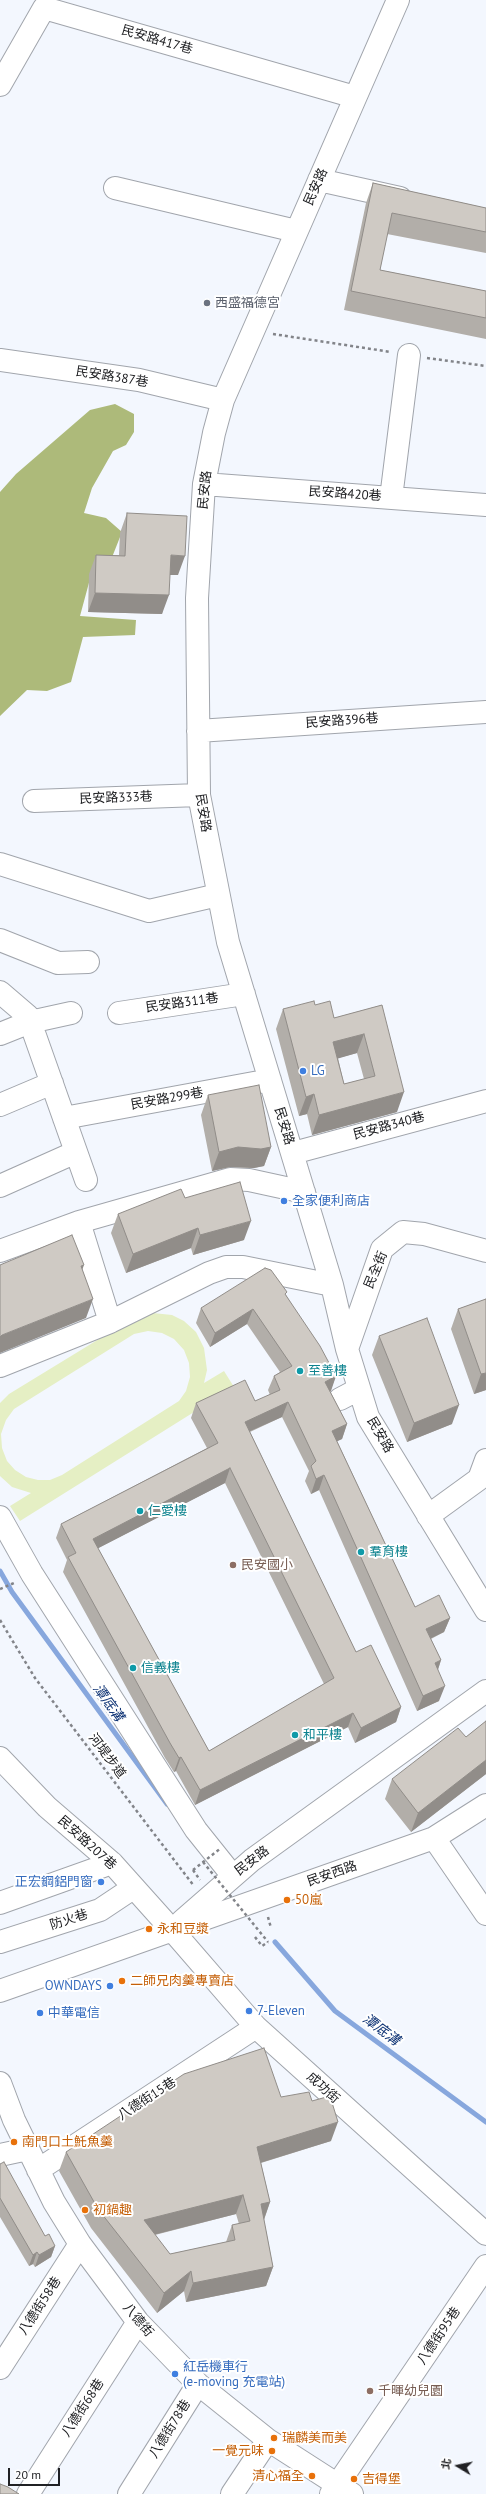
<!DOCTYPE html>
<meta charset="utf-8">
<style>
body{margin:0}
#map{position:relative;width:486px;height:2494px;overflow:hidden;background:#f3f7fe;font-family:"PT Sans","Noto Sans TC",sans-serif}
canvas{display:block}
.north{position:absolute;left:438px;top:2446px;width:40px;height:40px;-webkit-text-stroke:3px #fff;paint-order:stroke;rotate:280deg;font-size:11px;font-weight:700;line-height:16px;text-align:center;color:#202124}
.north::after{content:'';display:block;margin:auto;width:14px;height:18px;background:#202124;clip-path:polygon(50% 0,100% 100%,50% 72%,0 100%)}
.scale{position:absolute;left:8px;top:2468px;width:52px;height:18px;box-sizing:border-box;border:2px solid #202124;border-top:0;padding-left:5px;font-size:12px;line-height:14px;white-space:nowrap;color:#202124;-webkit-text-stroke:3px #fff;paint-order:stroke}
</style>
<div id="map">
<canvas width="486" height="2494"></canvas>
<div class="north">北</div>
<div class="scale">20 m</div>
</div>
<script>
const c = document.querySelector('canvas').getContext('2d');
c.lineJoin = 'round';
function paint(path, color) {
  c.fillStyle = color;
  c.fill(path, 'evenodd');
}
function shape(rows) {
  const path = new Path2D();
  for (const r of rows) {
    path.moveTo(r[0], r[1]);
    for (let i = 2; i < r.length; i += 2) path.lineTo(r[i], r[i + 1]);
  }
  return path;
}
function strokePath(path, color, width, dash) {
  c.strokeStyle = color;
  c.lineWidth = width;
  c.lineCap = dash ? 'butt' : 'round';
  c.setLineDash(dash || []);
  c.stroke(path);
}
function write(font, color, halo, rows, align = 'center') {
  c.font = font + ' "PT Sans","Noto Sans TC",sans-serif';
  c.lineWidth = 4;
  c.setLineDash([]);
  c.textBaseline = 'middle';
  c.strokeStyle = halo;
  c.fillStyle = color;
  for (const [text, x, y, turn = 0] of rows) {
    c.save();
    c.translate(x, y);
    c.rotate((+turn || 0) * Math.PI / 180);
    c.textAlign = isNaN(turn) ? turn : align;
    if (halo) c.strokeText(text, 0, 0);
    c.fillText(text, 0, 0);
    c.restore();
  }
}
const green = shape([
 [153,1313,172,1315,184,1321,196,1332,204,1348,207,1370,204,1383,224,1371,234,1387,20,1521,10,1506,31,1493,12,1487,0,1476,0,1403,9,1394,135,1317],
 [148,1331,162,1333,174,1339,184,1350,189,1363,190,1377,186,1391,179,1401,62,1475,50,1480,38,1480,26,1477,15,1470,7,1461,2,1448,1,1434,6,1420,14,1409,134,1334]
]);
const forest = shape([
 [115,404,134,414,134,432,126,445,113,451,92,488,84,513,106,518,122,532,107,570,90,579,80,616,136,620,135,635,83,637,71,682,47,691,27,690,0,716,0,492,16,474,90,410]
]);
const stream = shape([
 [0,1571,12,1592,167,1804],
 [275,1942,335,2011,486,2122]
]);
const path = shape([
 [273,334,391,352],
 [427,358,486,366],
 [0,1589,14,1583],
 [0,1620,35,1678,194,1886],
 [193,1870,200,1880],
 [268,1917,271,1928],
 [255,1937,262,1946,268,1942]
]);
const minor = shape([
 [398,0,223,400,214,433,204,484,197,598,199,795,228,942,332,1285,347,1349,368,1417,486,1610],
 [0,85,44,8,355,97],
 [319,180,400,198],
 [115,188,296,231],
 [0,360,139,380,223,400],
 [204,484,486,505],
 [391,498,409,355],
 [198,731,486,712],
 [34,801,199,795],
 [0,864,149,911,218,895],
 [0,940,58,963,88,962],
 [0,992,28,1016,86,1180],
 [119,1013,244,994],
 [0,1034,30,1022,71,1013],
 [0,1105,52,1083],
 [64,1118,270,1080],
 [293,1153,486,1101],
 [0,1186,76,1152],
 [79,1222,110,1322],
 [0,1251,79,1222,230,1179,249,1180,304,1192],
 [347,1349,382,1249,403,1232,424,1234,486,1251],
 [0,1366,110,1322,209,1273,226,1267,243,1267,332,1285],
 [340,1399,359,1389],
 [428,1516,479,1479,486,1460],
 [0,1517,32,1574,196,1830,232,1875],
 [0,1758,47,1807,112,1863,172,1930,256,2027,486,2234],
 [434,1838,486,1914],
 [0,1903,112,1863],
 [182,1921,252,1860,486,1691],
 [0,1942,100,1910,133,1888],
 [0,1991,434,1838,486,1805],
 [0,2083,14,2120,54,2202,80,2244,138,2322,198,2384,268,2440,352,2494],
 [0,2155,28,2149],
 [38,2170,256,2027],
 [0,2368,80,2244],
 [28,2494,138,2322],
 [129,2494,198,2384],
 [232,2494,268,2440],
 [331,2494,486,2266]
]);
const pathBridge = shape([
 [203,1862,268,1942],
 [193,1870,221,1848]
]);
const wall = shape([
 [373,183,486,208,486,253,387,234,380,270,486,291,486,339,344,310,366,203],
 [127,513,178,575,170,575,162,614,88,612,89,574,96,555,119,555,120,533],
 [315,1005,334,1018,382,1005,397,1112,312,1135,307,1114,299,1116,276,1029,283,1009],
 [357,1053,364,1079,344,1084,338,1058],
 [208,1095,271,1147,264,1166,254,1168,230,1167,212,1171,201,1115],
 [185,1198,244,1240,193,1255,191,1248,126,1273,111,1233,118,1214],
 [286,1295,336,1376,330,1391,347,1424,342,1439,337,1441,415,1607,450,1618,444,1632,431,1639,441,1660,438,1670,439,1701,417,1711,319,1490,311,1494,305,1481,309,1471,282,1417,250,1432,356,1652,401,1707,396,1722,355,1743,348,1727,195,1805,176,1771,174,1772,165,1758,63,1572,67,1560,56,1538,61,1524,207,1448,191,1418,196,1403,255,1401,270,1395,268,1390,274,1376,280,1372,247,1324,210,1347,196,1323,201,1308],
 [225,1483,324,1684,209,1751,98,1548],
 [486,1299,486,1390,474,1394,451,1329,458,1309],
 [379,1336,452,1424,407,1442,372,1355],
 [486,1721,486,1774,411,1832,385,1799,392,1779,466,1737],
 [281,2097,312,2101,331,2141,261,2163,270,2202,264,2220,273,2267,266,2286,186,2302,184,2291,157,2313,91,2228,59,2171,66,2152],
 [236,2214,239,2224,232,2225,226,2242,170,2254,155,2235],
 [0,2164,45,2236,55,2246,51,2257,35,2267,33,2264,29,2266,0,2217]
]);
const shadedWall = shape([
 [171,555,185,556,178,575,164,575],
 [95,593,169,595,162,614,88,612],
 [364,1034,357,1053,326,1062,333,1042],
 [404,1092,397,1112,312,1135,319,1115],
 [314,1094,307,1114,299,1116,306,1097],
 [238,1147,271,1147,264,1166,254,1168,230,1167,212,1171,219,1152],
 [251,1221,244,1240,193,1255,200,1235],
 [198,1228,191,1248,126,1273,133,1254],
 [84,1265,77,1284,81,1266],
 [93,1299,86,1318,0,1353,0,1337,2,1335],
 [253,1309,247,1324,210,1347,215,1333],
 [486,1373,486,1390,474,1394,481,1374],
 [336,1376,331,1391,320,1397,325,1382],
 [288,1402,282,1417,239,1436,245,1422],
 [459,1405,452,1424,407,1442,414,1423],
 [347,1424,342,1439,327,1446,332,1431],
 [230,1468,225,1483,87,1554,93,1539],
 [324,1475,319,1490,311,1494,316,1479],
 [450,1618,444,1632,421,1643,426,1629],
 [441,1660,436,1675,435,1663],
 [445,1686,439,1701,417,1711,423,1696],
 [401,1707,396,1722,355,1743,361,1728],
 [353,1713,348,1727,195,1805,200,1790],
 [181,1757,176,1771,174,1772,179,1758],
 [486,1760,486,1774,411,1832,418,1813],
 [338,2122,331,2141,250,2166,257,2147],
 [243,2195,236,2214,137,2239,144,2220],
 [270,2202,263,2222,261,2204],
 [55,2246,51,2257,35,2267,39,2255],
 [37,2252,33,2264,29,2266,33,2255],
 [273,2267,266,2286,186,2302,193,2283],
 [191,2271,184,2291,157,2313,164,2293]
]);
const building = shape([
 [373,183,486,208,486,232,392,213,380,270,486,291,486,318,351,291,373,183],
 [127,513,187,516,185,556,171,555,169,595,95,593,96,555,125,556,127,513],
 [314,1001,315,1005,330,1001,334,1018,382,1005,404,1092,319,1115,314,1094,306,1097,283,1009,314,1001],
 [364,1034,375,1076,344,1084,333,1042,364,1034],
 [259,1085,271,1147,261,1149,238,1147,219,1152,208,1095,259,1085],
 [240,1182,251,1221,200,1235,198,1228,133,1254,118,1214,181,1189,185,1198,240,1182],
 [72,1235,84,1265,81,1266,93,1299,2,1335,0,1337,0,1265,72,1235],
 [265,1268,271,1270,287,1292,285,1294,320,1346,336,1376,325,1382,347,1424,332,1431,415,1607,439,1595,450,1618,426,1629,441,1660,435,1663,445,1686,423,1696,324,1475,316,1479,311,1466,316,1461,288,1402,245,1422,356,1652,371,1645,401,1707,361,1728,353,1713,200,1790,181,1757,179,1758,170,1743,68,1557,76,1553,61,1524,218,1443,196,1403,245,1380,255,1401,280,1390,274,1376,292,1366,253,1309,215,1333,201,1308,265,1268],
 [230,1468,334,1678,209,1751,93,1539,230,1468],
 [486,1299,486,1373,481,1374,458,1309,486,1299],
 [427,1318,459,1405,414,1423,379,1336,427,1318],
 [486,1721,486,1760,418,1813,392,1779,458,1728,466,1737,486,1721],
 [264,2048,281,2097,309,2092,312,2101,330,2096,338,2122,257,2147,270,2202,261,2204,273,2267,193,2283,191,2271,164,2293,98,2209,66,2152,184,2074,264,2048],
 [243,2195,250,2221,232,2225,235,2240,170,2254,144,2220,243,2195],
 [4,2162,45,2236,49,2234,55,2246,39,2255,37,2252,33,2255,0,2198,0,2164,4,2162],
 [0,2484,8,2487,19,2494,0,2494,0,2484]
]);
const markers = [
 [207,303,4,"#6b7280"],
 [303,1071,4,"#3f7fe0"],
 [284,1201,4,"#3f7fe0"],
 [300,1371,4,"#0f9aa8"],
 [140,1511,4,"#0f9aa8"],
 [361,1552,4,"#0f9aa8"],
 [233,1565,4,"#8d6e63"],
 [133,1668,4,"#0f9aa8"],
 [295,1735,4,"#0f9aa8"],
 [101,1882,4,"#3f7fe0"],
 [287,1900,4,"#e8710a"],
 [149,1929,4,"#e8710a"],
 [122,1981,4,"#e8710a"],
 [110,1986,4,"#3f7fe0"],
 [249,2011,4,"#3f7fe0"],
 [40,2013,4,"#3f7fe0"],
 [14,2142,4,"#e8710a"],
 [85,2210,4,"#e8710a"],
 [175,2374,4,"#3f7fe0"],
 [370,2391,4,"#8d6e63"],
 [274,2438,4,"#e8710a"],
 [272,2451,4,"#e8710a"],
 [312,2476,4,"#e8710a"],
 [354,2479,4,"#e8710a"]
];
const streetNames = [
 ["民安路417巷",157,40,16],
 ["民安路",316,187,-66],
 ["民安路387巷",112,377,9],
 ["民安路",205,490,-84],
 ["民安路420巷",345,494,4],
 ["民安路396巷",342,721,-4],
 ["民安路333巷",116,798,-2],
 ["民安路",203,813,81],
 ["民安路311巷",182,1003,-8],
 ["民安路299巷",167,1099,-10],
 ["民安路",284,1126,73],
 ["民安路340巷",389,1126,-15],
 ["民全街",376,1270,-67],
 ["民安路",380,1435,60],
 ["河堤步道",107,1756,53],
 ["民安路207巷",87,1843,42],
 ["民安路",252,1861,-37],
 ["民安西路",332,1874,-19],
 ["防火巷",69,1920,-18],
 ["成功街",323,2088,42],
 ["八德街15巷",147,2099,-33],
 ["八德街58巷",40,2306,-57],
 ["八德街",138,2320,50],
 ["八德街95巷",439,2336,-56],
 ["八德街68巷",83,2408,-57],
 ["八德街78巷",170,2429,-58]
];
const worshipNames = [
 ["西盛福德宮",215,303]
];
const shopNames = [
 ["LG",311,1071],
 ["全家便利商店",292,1201],
 ["正宏鋼鋁門窗",93,1882,"right"],
 ["OWNDAYS",102,1986,"right"],
 ["7-Eleven",257,2011],
 ["中華電信",48,2013],
 ["紅岳機車行",183,2367],
 ["(e-moving 充電站)",183,2382]
];
const cultureNames = [
 ["至善樓",308,1371],
 ["仁愛樓",148,1511],
 ["羣育樓",369,1552],
 ["信義樓",141,1668],
 ["和平樓",303,1735]
];
const educationNames = [
 ["民安國小",241,1565],
 ["千暉幼兒園",378,2391]
];
const foodNames = [
 ["50嵐",295,1900],
 ["永和豆漿",157,1929],
 ["二師兄肉羹專賣店",130,1981],
 ["南門口土魠魚羹",22,2142],
 ["初鍋趣",93,2210],
 ["瑞麟美而美",282,2438],
 ["一覺元味",264,2451,"right"],
 ["清心福全",304,2476,"right"],
 ["吉得堡",362,2479]
];
const waterNames = [
 ["潭底溝",108,1703,54],
 ["潭底溝",381,2030,37]
];
paint(green, '#e5efc4');
paint(forest, '#adba7a');
strokePath(stream, '#87a7dd', 5);
strokePath(minor, '#a1a5ac', 24);
strokePath(path, '#828489', 2.5, [3, 3]);
strokePath(minor, '#fff', 22);
strokePath(pathBridge, '#828489', 2.5, [3, 3]);
paint(wall, '#b2aea9');
paint(shadedWall, '#918d89');
paint(building, '#cfcac4');
strokePath(building, '#918d89', 1);
for (const [x, y, r, color] of markers) {
  const dot = new Path2D();
  dot.arc(x, y, r, 0, 2 * Math.PI);
  c.fillStyle = color;
  c.fill(dot);
  strokePath(dot, '#fff', 1.5);
}
write('13px', '#202124', '#fff', streetNames);
write('13px', '#5b616d', '#fff', worshipNames, 'left');
write('13px', '#366cbe', '#fff', shopNames, 'left');
write('13px', '#0d838f', '#fff', cultureNames, 'left');
write('13px', '#785e54', '#fff', educationNames, 'left');
write('13px', '#c56008', '#fff', foodNames, 'left');
write('italic 14px', '#133777', '#fff', waterNames);
</script>
